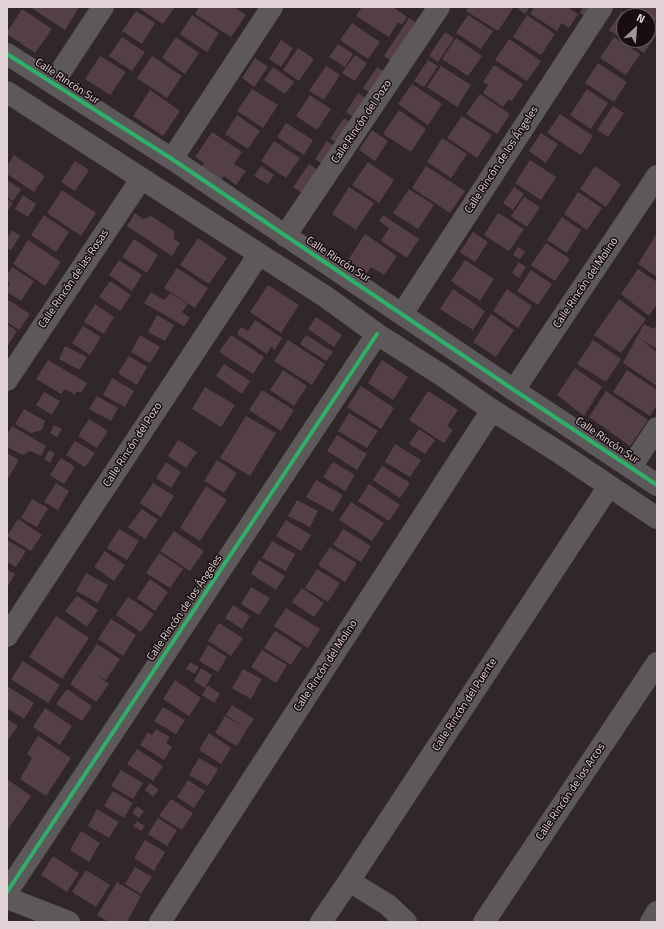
<!DOCTYPE html>
<meta charset="utf-8">
<style>
body{margin:0}
#map{position:relative;width:664px;height:929px;overflow:hidden;background:#312629;font-family:"Titillium Web",sans-serif}
canvas{display:block}
.frame{position:absolute;inset:0;border:8px solid #e1d2d6;pointer-events:none}
.north{position:absolute;left:616px;top:8px;width:40px;height:40px;box-sizing:border-box;background:#180e11;border:1px solid #685c60;border-radius:50%;rotate:26deg;font-size:11px;font-weight:700;line-height:16px;text-align:center;color:#e1d2d6}
.north::after{content:'';display:block;margin:auto;width:14px;height:18px;background:#a39699;clip-path:polygon(50% 0,100% 100%,50% 72%,0 100%)}
</style>
<div id="map">
<canvas width="664" height="929"></canvas>
<div class="frame"></div>
<div class="north">N</div>
</div>
<script>
const c = document.querySelector('canvas').getContext('2d');
c.lineJoin = 'round';
function paint(path, color) {
  c.fillStyle = color;
  c.fill(path, 'evenodd');
}
function shape(rows) {
  const path = new Path2D();
  for (const r of rows) {
    path.moveTo(r[0], r[1]);
    for (let i = 2; i < r.length; i += 2) path.lineTo(r[i], r[i + 1]);
  }
  return path;
}
function strokePath(path, color, width, dash) {
  c.strokeStyle = color;
  c.lineWidth = width;
  c.lineCap = dash ? 'butt' : 'round';
  c.setLineDash(dash || []);
  c.stroke(path);
}
function write(font, color, halo, rows, align = 'center') {
  c.font = font + ' "Titillium Web",sans-serif';
  c.lineWidth = 3;
  c.setLineDash([]);
  c.textBaseline = 'middle';
  c.strokeStyle = halo;
  c.fillStyle = color;
  for (const [text, x, y, turn = 0] of rows) {
    c.save();
    c.translate(x, y);
    c.rotate((+turn || 0) * Math.PI / 180);
    c.textAlign = isNaN(turn) ? turn : align;
    if (halo) c.strokeText(text, 0, 0);
    c.fillText(text, 0, 0);
    c.restore();
  }
}
const building = shape([
 [30,7,75,7,78,9,65,30],
 [137,7,175,7,163,24],
 [199,7,234,7,246,15,231,37,195,14],
 [362,7,393,7,407,17,402,25,398,22,389,37,356,16],
 [469,7,514,7,498,31,466,11],
 [520,7,530,7,525,14,518,9],
 [534,7,567,7,578,14,569,28,562,23,557,31,530,14],
 [583,7,595,7,588,18,580,13],
 [639,7,657,7,657,22,638,9],
 [22,9,52,29,35,53,7,34,7,32],
 [136,11,155,23,142,44,122,31],
 [622,11,629,16,624,16,624,40,609,30],
 [192,15,219,33,207,52,180,34],
 [468,15,493,31,481,49,456,33],
 [527,15,555,34,541,55,513,37],
 [409,18,418,24,393,62,384,56],
 [352,23,380,42,368,59,340,40],
 [648,28,657,34,644,53,624,40,648,40],
 [445,32,454,38,438,62,429,56],
 [122,37,145,52,132,71,109,56],
 [176,37,199,53,185,74,162,58],
 [614,37,640,54,626,75,600,58],
 [456,38,482,56,468,76,442,59],
 [509,39,541,61,527,81,495,60],
 [281,40,293,48,281,67,269,59],
 [338,44,353,54,345,67,329,57],
 [298,48,314,59,299,81,283,70],
 [355,55,367,63,355,81,342,73],
 [100,56,126,72,110,95,85,79],
 [152,56,182,76,167,98,137,78],
 [255,58,268,67,254,87,242,78],
 [428,60,438,66,424,87,414,81],
 [598,63,627,82,614,102,585,83],
 [494,65,523,84,512,101,509,99,503,107,483,93,488,85,483,82],
 [326,66,340,75,324,100,309,91],
 [441,66,471,85,457,107,427,87],
 [273,67,294,82,285,94,264,80],
 [377,67,385,72,371,94,363,88],
 [412,84,442,104,428,125,398,104],
 [252,89,278,105,263,128,237,111],
 [587,89,608,103,591,129,570,115],
 [150,90,180,111,163,136,133,116],
 [358,93,365,98,353,117,346,112],
 [480,94,510,114,497,134,466,114],
 [310,95,331,109,317,130,296,116],
 [613,106,624,113,608,137,597,130],
 [399,110,426,129,411,152,383,134],
 [560,114,593,136,581,155,547,133],
 [237,115,260,131,248,149,225,134],
 [462,116,492,135,477,158,447,138],
 [344,118,353,124,339,144,330,139],
 [286,123,313,140,304,155,277,137],
 [372,130,388,141,375,161,359,150],
 [212,132,242,152,234,164,246,171,236,185,224,176,219,184,199,170,204,163,195,157],
 [541,133,558,144,546,163,529,151],
 [442,138,467,154,451,178,427,162],
 [274,141,300,158,286,178,261,161],
 [327,141,336,147,324,165,315,159],
 [14,155,45,176,34,192,7,174,7,166],
 [530,160,556,177,541,200,515,183],
 [75,161,89,170,75,191,61,182],
 [368,162,394,180,379,203,352,185],
 [309,164,319,171,304,194,293,187],
 [261,166,274,175,268,184,254,176],
 [426,166,465,191,450,213,412,188],
 [595,166,621,184,606,207,580,189],
 [7,180,21,189,13,201,7,197],
 [349,187,374,203,356,230,332,214],
 [514,187,524,194,513,210,503,203],
 [409,189,434,205,418,229,393,213],
 [62,190,96,213,81,236,47,213],
 [578,192,602,208,587,230,564,214],
 [23,195,36,204,28,217,15,209],
 [524,197,540,207,527,227,511,216],
 [7,199,13,203,7,212],
 [135,213,143,219,151,216,174,231,174,239,180,243,172,256,127,226],
 [498,213,524,229,509,251,484,235],
 [44,215,69,232,56,252,31,235],
 [383,215,419,239,407,258,381,241,389,228,379,221],
 [562,217,581,230,567,253,547,240],
 [12,230,20,236,11,250,7,248,7,238],
 [473,232,488,242,475,262,460,252],
 [657,233,657,277,638,264],
 [365,234,397,256,384,275,371,267,367,273,348,260],
 [198,238,227,258,209,284,180,265],
 [134,239,158,255,147,273,122,257],
 [28,240,61,262,45,286,13,264],
 [546,243,570,259,555,281,531,265],
 [518,247,525,252,520,259,513,255],
 [119,260,142,275,132,291,109,275],
 [465,260,494,279,480,301,451,281],
 [519,262,526,267,519,278,512,273],
 [12,267,34,281,21,301,7,292,7,288,10,283,7,281,7,275],
 [177,268,208,288,195,308,164,288],
 [638,269,657,282,657,304,649,316,621,294],
 [531,270,552,284,538,305,517,291],
 [110,281,131,295,120,311,99,297],
 [268,285,299,305,281,333,250,312],
 [453,289,485,311,473,330,440,309],
 [507,289,532,306,518,328,493,311],
 [151,292,164,300,170,293,188,304,182,312,190,318,184,326,144,303],
 [7,299,30,314,19,330,7,322],
 [619,299,646,319,621,353,594,335],
 [95,304,114,317,104,334,84,322],
 [491,314,514,330,496,357,473,342],
 [157,315,174,325,165,341,148,332],
 [316,317,342,335,334,347,308,329],
 [255,320,282,338,275,350,271,347,267,354,237,334,241,327,248,331],
 [657,323,657,349,640,339,657,352,657,386,623,363,644,324,654,329],
 [7,324,17,331,7,347],
 [83,326,101,337,90,355,72,343],
 [140,335,160,347,150,363,131,352],
 [231,335,264,357,253,374,219,352],
 [306,335,333,352,326,361,300,344],
 [288,340,325,364,312,385,274,361],
 [593,340,621,359,606,382,577,364],
 [65,346,87,357,80,370,59,359],
 [129,356,147,367,137,385,118,373],
 [48,360,87,383,81,393,77,391,75,395,65,389,61,394,36,379],
 [382,360,408,377,393,400,368,383],
 [224,364,250,381,242,394,216,376],
 [575,368,602,387,584,416,557,395],
 [283,370,307,386,294,406,270,390],
 [627,370,657,390,657,405,650,416,613,392],
 [112,378,134,391,125,407,103,395],
 [361,386,394,408,381,429,347,407],
 [205,387,235,405,221,427,192,409],
 [262,390,294,410,281,431,249,410],
 [428,391,458,410,447,426,453,430,444,443,409,420],
 [606,391,648,420,630,446,589,417],
 [44,392,60,401,52,415,36,405],
 [97,396,118,408,111,421,89,409],
 [24,409,45,421,42,430,31,433,15,424],
 [349,413,378,431,367,448,338,431],
 [246,416,276,433,250,476,220,458],
 [89,419,108,431,97,448,78,436],
 [54,425,62,429,57,437,50,433],
 [12,426,46,446,41,456,30,451,23,455,7,447,7,434],
 [419,429,435,440,425,454,409,444],
 [337,435,367,454,357,470,327,451],
 [178,440,197,452,186,468,168,456],
 [75,441,95,453,85,467,66,455],
 [395,444,421,460,410,477,385,462],
 [49,450,55,453,50,463,44,459],
 [7,453,19,460,9,477,7,476],
 [61,458,75,467,64,484,50,475],
 [217,460,237,473,224,493,204,481],
 [166,462,181,472,171,488,156,478],
 [333,462,355,475,345,491,323,477],
 [382,466,410,483,400,498,373,480],
 [316,480,343,495,333,512,306,497],
 [56,483,69,491,58,510,44,502],
 [153,483,174,496,161,517,140,503],
 [369,484,400,505,389,521,358,501],
 [206,486,227,500,200,541,180,528],
 [32,499,48,508,37,527,21,518],
 [297,500,318,511,310,527,288,516],
 [351,502,384,523,372,541,339,520],
 [142,509,158,520,145,539,128,527],
 [18,519,42,535,31,551,7,536],
 [286,520,311,535,301,551,276,536],
 [119,529,139,541,127,560,107,548],
 [343,529,371,546,361,562,333,545],
 [174,531,204,551,190,571,160,551],
 [7,540,26,551,16,567,7,562],
 [272,541,295,554,286,571,262,558],
 [330,547,357,563,345,582,318,565],
 [105,551,125,565,114,581,94,567],
 [159,553,183,569,170,588,146,573],
 [259,560,285,576,276,590,251,574],
 [7,569,15,574,7,588],
 [317,569,340,583,328,602,305,588],
 [86,573,108,585,98,603,76,591],
 [150,579,168,592,155,611,137,598],
 [251,587,270,598,259,615,241,604],
 [302,588,324,603,314,617,292,602],
 [77,596,98,610,87,627,65,611],
 [128,597,154,614,141,632,116,615],
 [233,605,250,616,242,629,225,618],
 [286,608,320,629,308,648,274,626],
 [56,616,89,638,62,679,29,657],
 [111,619,136,635,123,656,98,639],
 [219,623,243,638,231,656,208,641],
 [275,631,302,648,291,665,264,648],
 [97,644,120,659,106,680,97,675,109,684,96,702,70,684],
 [208,645,227,657,218,672,199,661],
 [262,650,287,665,276,683,251,667],
 [23,661,60,685,48,703,11,679],
 [190,662,199,667,195,674,186,669],
 [201,668,212,675,205,688,194,681],
 [243,669,262,679,251,699,232,688],
 [175,680,201,698,189,716,163,699],
 [208,685,220,694,214,703,202,695],
 [7,686,34,703,24,719,7,708],
 [67,689,92,706,82,721,56,704],
 [232,705,254,719,247,729,226,715],
 [163,707,185,720,176,734,154,721],
 [45,708,72,726,60,745,33,727],
 [225,716,247,729,237,746,215,733],
 [7,719,18,726,8,740,7,739],
 [156,729,170,737,166,743,172,747,164,760,140,745,148,732,152,735],
 [209,733,231,748,221,764,199,750],
 [38,736,71,758,46,796,20,779,32,758,27,754],
 [137,749,163,766,153,781,127,764],
 [199,758,218,769,208,786,189,775],
 [121,770,143,783,133,799,111,786],
 [7,779,31,796,7,831],
 [188,780,205,791,194,808,177,797],
 [150,783,159,790,153,797,145,790],
 [113,791,133,803,124,818,104,806],
 [171,799,193,813,182,830,159,816],
 [137,806,144,811,139,818,132,813],
 [97,809,119,822,109,838,88,826],
 [158,818,177,830,167,846,148,834],
 [137,821,145,826,141,831,133,826],
 [81,831,100,843,89,862,70,850],
 [145,840,165,852,154,871,134,858],
 [53,856,79,873,67,892,41,875],
 [135,867,152,877,141,894,125,884],
 [86,870,110,885,96,907,72,892],
 [117,882,141,896,127,922,108,922,97,915]
]);
const minor = shape([
 [7,54,172,159,514,390,657,485],
 [53,83,103,7],
 [7,92,326,297,377,334,443,376,492,410,560,453,657,518],
 [172,159,272,7],
 [285,236,439,7],
 [402,314,602,7],
 [7,380,141,179],
 [514,390,657,176],
 [631,467,657,428],
 [7,636,259,254],
 [349,881,388,905,406,922],
 [7,892,377,334],
 [7,898,69,922],
 [160,922,492,410],
 [321,922,349,881,609,486],
 [484,922,657,663],
 [651,922,657,912]
]);
const cycleway = shape([
 [7,54,172,159,514,390,657,485],
 [7,892,377,334]
]);
const streetNames = [
 ["Calle Rincón Sur",67,82,33],
 ["Calle Rincón del Pozo",362,122,-56],
 ["Calle Rincón de los Ángeles",502,160,-57],
 ["Calle Rincón Sur",338,260,33],
 ["Calle Rincón de las Rosas",74,279,-56],
 ["Calle Rincón del Molino",586,283,-56],
 ["Calle Rincón Sur",607,441,34],
 ["Calle Rincón del Pozo",133,445,-57],
 ["Calle Rincón de los Ángeles",185,608,-56],
 ["Calle Rincón del Molino",326,666,-57],
 ["Calle Rincón del Puente",465,705,-57],
 ["Calle Rincón de los Arcos",571,792,-56]
];
paint(building, '#543f48');
strokePath(minor, '#5d585a', 22);
strokePath(cycleway, '#2db169', 4);
write('11px', '#e1d2d6', '#180e11', streetNames);
</script>
